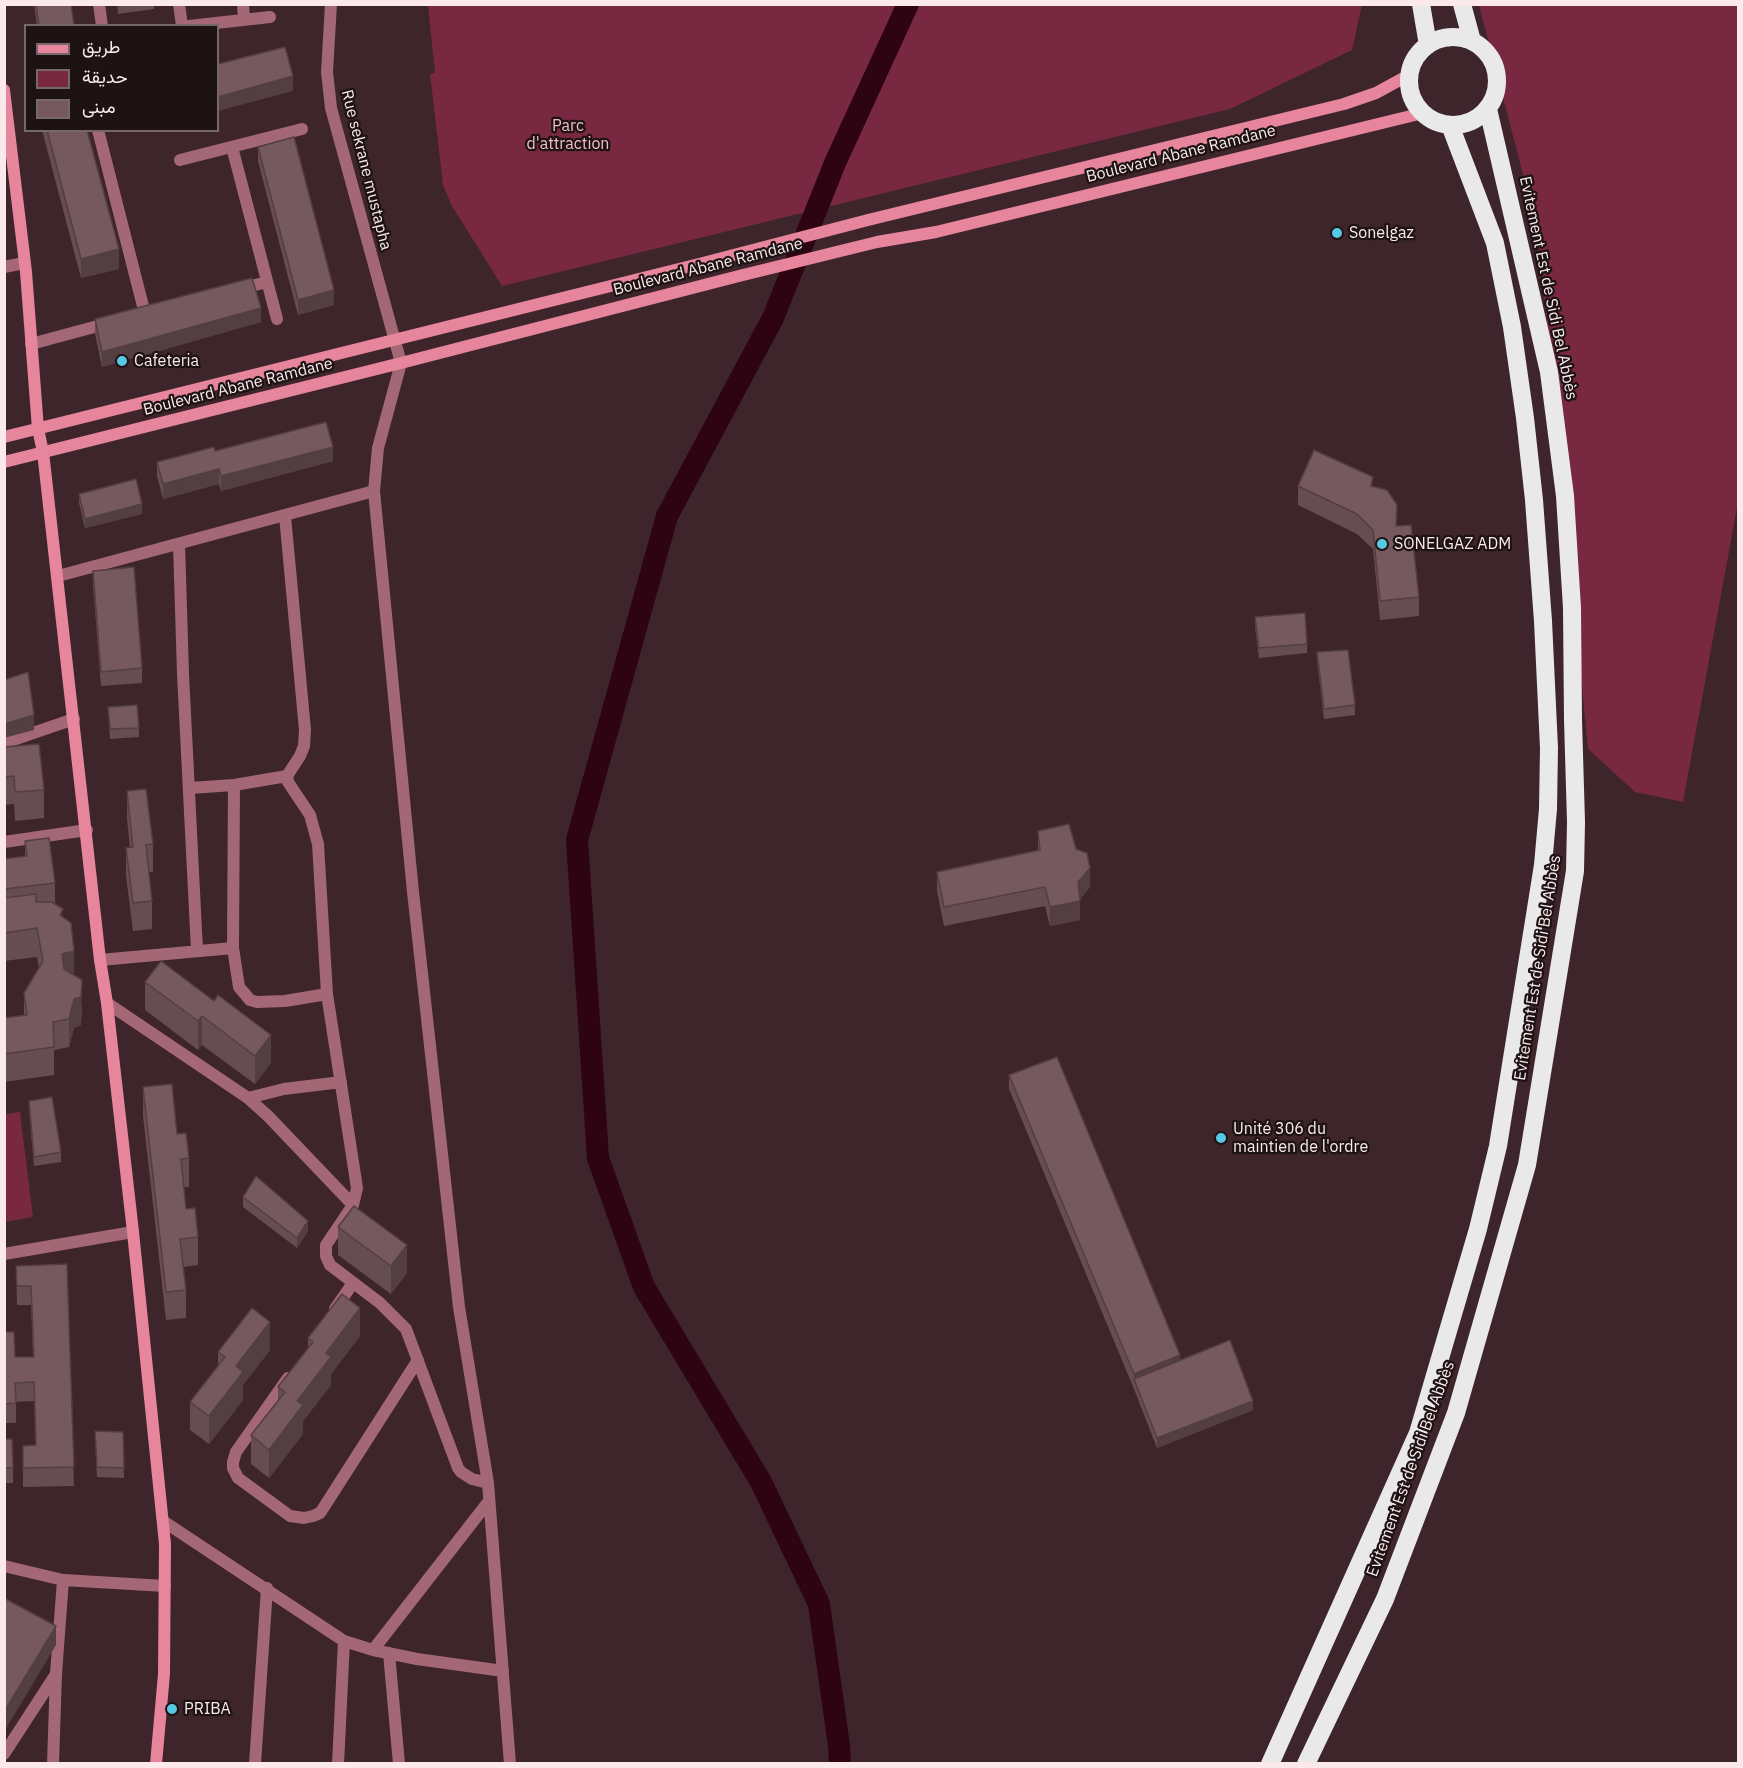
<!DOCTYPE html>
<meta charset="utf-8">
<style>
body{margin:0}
#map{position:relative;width:1743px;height:1768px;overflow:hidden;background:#3e252b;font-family:"IBM Plex Sans",Vazirmatn,sans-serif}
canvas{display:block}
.frame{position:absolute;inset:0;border:6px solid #fbe9ec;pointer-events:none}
.legend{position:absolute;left:24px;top:24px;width:195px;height:108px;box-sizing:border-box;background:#1d1214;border:2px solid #76686a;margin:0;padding:8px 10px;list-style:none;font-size:18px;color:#fbe9ec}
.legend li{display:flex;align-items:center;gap:12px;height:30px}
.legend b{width:30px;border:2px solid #76686a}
</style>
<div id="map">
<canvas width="1743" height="1768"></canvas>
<div class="frame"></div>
<ul class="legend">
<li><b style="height:8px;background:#e7859d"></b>طريق</li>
<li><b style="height:16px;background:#782841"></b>حديقة</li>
<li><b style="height:16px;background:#76595f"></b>مبنى</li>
</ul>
</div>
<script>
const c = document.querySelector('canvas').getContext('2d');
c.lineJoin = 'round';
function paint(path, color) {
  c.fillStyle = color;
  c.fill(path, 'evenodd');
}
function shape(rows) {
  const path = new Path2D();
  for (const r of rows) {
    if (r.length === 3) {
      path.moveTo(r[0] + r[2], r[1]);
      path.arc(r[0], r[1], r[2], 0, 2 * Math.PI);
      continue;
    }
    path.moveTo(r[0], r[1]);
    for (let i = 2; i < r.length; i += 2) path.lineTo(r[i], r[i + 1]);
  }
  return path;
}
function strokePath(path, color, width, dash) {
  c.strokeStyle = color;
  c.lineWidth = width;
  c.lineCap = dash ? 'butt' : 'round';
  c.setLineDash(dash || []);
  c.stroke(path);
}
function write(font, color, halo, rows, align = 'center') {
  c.font = font + ' "IBM Plex Sans",sans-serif';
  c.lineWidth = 4.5;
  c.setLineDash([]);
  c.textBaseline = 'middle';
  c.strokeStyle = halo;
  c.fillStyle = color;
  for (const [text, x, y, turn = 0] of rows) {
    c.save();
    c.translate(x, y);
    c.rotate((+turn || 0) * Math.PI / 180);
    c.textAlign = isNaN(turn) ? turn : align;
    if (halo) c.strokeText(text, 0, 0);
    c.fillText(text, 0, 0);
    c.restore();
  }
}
const green = shape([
 [428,5,428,4,1362,5,1352,50,1230,109,502,286,452,206,443,185,430,74,435,73],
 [1479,5,1738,5,1738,502,1683,802,1635,792,1588,749,1538,232],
 [20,1112,33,1217,5,1222,5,1114]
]);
const canal = shape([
 [840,1764,839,1746,819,1604,761,1482,644,1287,598,1158,577,840,667,516,773,318,835,163,908,4]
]);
const street = shape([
 [99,4,102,26],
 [179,4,182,26],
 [243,4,244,20],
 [331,4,327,72,331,108,401,363,378,448,374,491,413,892,459,1307,488,1483,510,1764],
 [189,26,270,17],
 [98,130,145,314],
 [232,147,277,319],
 [180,160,302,129],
 [4,267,24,263],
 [239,289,267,282],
 [31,344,109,323],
 [285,516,305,730,304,746,300,756,287,776,288,782,310,815,318,844,327,994,357,1188,353,1205,326,1245,326,1256,330,1265,380,1303,406,1329,458,1468,461,1472,472,1479,488,1483],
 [179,544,183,674,197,950],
 [58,576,374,491],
 [4,743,74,719],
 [234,785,233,948,239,987,250,1000,257,1002,285,1001,327,994],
 [190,788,234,785,287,776],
 [4,842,87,830],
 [100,960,233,948],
 [107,1003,248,1098,268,1116,353,1205],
 [248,1098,284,1089,341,1082],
 [4,1254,133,1232],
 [335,1309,353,1283],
 [288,1378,236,1452,233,1462,233,1468,238,1478,290,1516,304,1518,313,1516,320,1513,324,1507,418,1360],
 [163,1521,344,1641,373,1650,417,1659,503,1671],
 [4,1566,63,1580],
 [373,1650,489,1501],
 [389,1653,399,1764],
 [4,1754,56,1674],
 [53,1764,56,1674,63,1580,165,1586],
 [255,1764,267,1588],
 [338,1764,344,1641]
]);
const secondary = shape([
 [4,90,26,272,38,429,43,452,100,960,107,1003,133,1232,165,1544,164,1674,156,1764],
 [4,437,699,264,868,220,1344,104,1376,93,1409,75],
 [4,462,401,363,739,276,877,242,936,232,1423,113]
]);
const highway = shape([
 [1421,4,1428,45],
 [1462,4,1472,41],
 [1453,81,44],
 [1270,1764,1418,1433,1478,1229,1498,1146,1543,865,1548,809,1549,748,1543,621,1534,500,1525,418,1512,327,1495,243,1450,125],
 [1306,1764,1385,1599,1456,1413,1527,1165,1575,871,1576,822,1573,720,1572,608,1565,496,1549,372,1488,109]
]);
const wall = shape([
 [34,4,71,4,74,26,37,26],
 [117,4,154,4,154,9,118,14],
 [42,130,87,130,119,269,81,278],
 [258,147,334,305,298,315,258,161],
 [95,319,261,322,102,367,95,334],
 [215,451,333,461,221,491,219,484,163,499,157,476,157,462],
 [1298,486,1373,487,1397,526,1419,597,1419,616,1380,620,1373,549,1357,534,1298,505],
 [79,494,142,514,85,528,79,503],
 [93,571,142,668,142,683,101,686,93,585],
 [1255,617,1307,644,1307,653,1259,658,1255,627],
 [1317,652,1355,705,1355,715,1324,719,1317,661],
 [108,707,139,728,139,737,110,739],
 [4,747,44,790,44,818,15,821,14,804,4,805],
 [127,791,153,844,153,872,149,872,152,901,152,929,133,931,126,876,126,848,130,848,127,819],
 [1038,831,1076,849,1090,887,1080,899,1080,920,1050,926,1045,906,944,926,937,891,937,872,1038,850],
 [25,841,55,883,55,903,63,917,74,975,82,1008,81,1025,74,1028,69,1047,54,1050,54,1075,4,1082,4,1018,24,1016,24,993,39,968,37,957,4,961,4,859,25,857],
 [161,961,271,1063,255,1084,202,1045,198,1050,145,1010,145,982],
 [1009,1075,1180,1360,1253,1410,1157,1448,1134,1389,1009,1089],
 [143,1087,177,1134,189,1158,189,1187,184,1187,186,1209,198,1237,198,1265,183,1267,186,1290,186,1318,166,1320,143,1116],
 [29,1101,61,1152,61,1162,34,1166,29,1111],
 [243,1197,308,1231,297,1248,243,1207],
 [338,1227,407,1273,391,1294,338,1255],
 [67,1264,74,1486,23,1487,23,1446,36,1445,34,1401,16,1402,16,1423,4,1423,4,1332,15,1357,33,1357,31,1305,17,1305,16,1266],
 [360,1336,331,1374,331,1385,303,1421,303,1434,269,1478,251,1464,251,1435,278,1400,278,1387,308,1349,308,1338],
 [270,1350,243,1385,243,1400,209,1444,190,1430,190,1402,218,1366,218,1352],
 [123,1432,124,1478,97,1477,95,1441],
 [4,1439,13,1468,13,1483,4,1483]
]);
const shadedWall = shape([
 [293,76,293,91,218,111,218,97],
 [119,249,119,269,81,278,81,259],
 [334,290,334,305,298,315,298,300],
 [261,308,261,322,102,367,102,352],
 [333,447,333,461,221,491,221,476],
 [219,469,219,484,163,499,163,484],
 [142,504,142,514,85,528,85,519],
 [34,715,34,730,4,738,4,724],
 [1090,868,1090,887,1078,901,1078,882],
 [1080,901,1080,920,1050,926,1050,907],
 [74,951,74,979,62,982,62,954],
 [82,980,81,1025,74,1028,69,1047,69,1019,74,999],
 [202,1016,202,1045,198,1050,198,1021],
 [271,1035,271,1063,255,1084,255,1056],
 [308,1221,308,1231,297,1248,297,1238],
 [407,1245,407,1273,391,1294,391,1266],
 [360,1308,360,1336,331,1374,331,1385,303,1421,303,1434,269,1478,269,1450,326,1353],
 [270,1322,270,1350,243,1385,243,1400,209,1444,209,1416,236,1366],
 [1180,1355,1180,1370,1134,1379,1134,1374],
 [1253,1401,1253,1410,1157,1448,1157,1438],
 [56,1626,56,1645,4,1732,4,1712]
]);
const building = shape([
 [36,4,71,4,74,26,39,26,36,4],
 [285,47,293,76,218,97,218,64,285,47],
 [47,130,87,130,119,249,81,259,47,130],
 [294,137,334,290,298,300,258,147,294,137],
 [252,278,261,308,102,352,95,319,252,278],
 [326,422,333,447,221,476,219,469,163,484,157,462,214,447,215,451,326,422],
 [1314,450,1373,477,1371,486,1387,490,1397,505,1396,526,1411,525,1419,597,1380,601,1373,530,1357,514,1298,486,1314,450],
 [136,479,142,504,85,519,79,494,136,479],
 [134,567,142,668,101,672,93,571,134,567],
 [1305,613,1307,644,1259,648,1255,617,1305,613],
 [1348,650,1355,705,1324,709,1317,652,1348,650],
 [28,672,34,715,4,724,4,680,28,672],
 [137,705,139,728,110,729,108,707,137,705],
 [39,744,44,790,15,792,14,776,4,777,4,747,39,744],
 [146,789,153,844,146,845,152,901,133,903,126,848,133,847,127,791,146,789],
 [1069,824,1076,849,1087,853,1090,868,1078,882,1080,901,1050,907,1045,887,944,907,937,872,1040,850,1038,831,1069,824],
 [49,838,55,883,4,889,4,859,27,856,25,841,49,838],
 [36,894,36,902,52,902,63,909,60,915,71,923,74,951,62,954,64,969,82,980,81,997,74,999,69,1019,53,1022,54,1047,4,1054,4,1018,27,1015,24,993,43,961,37,928,4,933,4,898,36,894],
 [161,961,214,1001,218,995,271,1035,255,1056,202,1016,198,1021,145,982,161,961],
 [1057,1057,1180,1355,1134,1374,1009,1075,1057,1057],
 [172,1084,177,1134,186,1133,189,1158,181,1159,186,1209,195,1208,198,1237,180,1239,186,1290,166,1292,143,1087,172,1084],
 [52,1097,61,1152,34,1157,29,1101,52,1097],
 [256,1176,308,1221,297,1238,243,1197,256,1176],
 [354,1206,407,1245,391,1266,338,1227,354,1206],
 [67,1264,74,1467,23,1468,23,1446,36,1445,34,1382,15,1383,16,1403,4,1404,4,1332,14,1332,15,1357,34,1357,31,1286,17,1286,16,1266,67,1264],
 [342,1294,360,1308,326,1353,331,1357,297,1401,303,1405,269,1450,251,1435,285,1392,278,1387,313,1342,308,1338,342,1294],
 [252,1308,270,1322,236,1366,243,1372,209,1416,190,1402,225,1357,218,1352,252,1308],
 [1230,1340,1253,1401,1157,1438,1134,1379,1230,1340],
 [95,1431,123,1432,124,1468,97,1467,95,1431],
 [4,1439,12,1439,13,1468,4,1468,4,1439],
 [4,1598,56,1626,4,1712,4,1598]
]);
const markers = [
 [1337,233,6,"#57c9e2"],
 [122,361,6,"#57c9e2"],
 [1382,544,6,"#57c9e2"],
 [1221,1138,6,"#57c9e2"],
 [172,1709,6,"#57c9e2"]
];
const parkNames = [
 ["Parc",568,126],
 ["d'attraction",568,144]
];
const streetNames = [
 ["Boulevard Abane Ramdane",1181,154,-14],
 ["Rue sekrane mustapha",366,170,76],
 ["Boulevard Abane Ramdane",708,267,-14],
 ["Evitement Est de Sidi Bel Abbès",1548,288,78],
 ["Boulevard Abane Ramdane",238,387,-14],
 ["Evitement Est de Sidi Bel Abbès",1538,968,-81],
 ["Evitement Est de Sidi Bel Abbès",1411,1469,-70]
];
const poiNames = [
 ["Sonelgaz",1349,233],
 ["Cafeteria",134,361],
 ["SONELGAZ ADM",1394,544],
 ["Unité 306 du",1233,1129],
 ["maintien de l'ordre",1233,1147],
 ["PRIBA",184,1709]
];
paint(green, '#782841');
strokePath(canal, '#2e0312', 22);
strokePath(street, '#a46775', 12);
strokePath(secondary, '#e7859d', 12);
strokePath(highway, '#e9e9e9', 18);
paint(wall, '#654d52');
paint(shadedWall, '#533e42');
paint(building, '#76595f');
strokePath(building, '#533e42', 1.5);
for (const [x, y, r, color] of markers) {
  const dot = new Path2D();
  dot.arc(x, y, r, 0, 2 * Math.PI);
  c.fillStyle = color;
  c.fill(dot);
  strokePath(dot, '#1d1214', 2);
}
write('16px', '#f3bfca', '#1d1214', parkNames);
write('16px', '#fbe9ec', '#1d1214', streetNames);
write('16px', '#fbe9ec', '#1d1214', poiNames, 'left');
</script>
